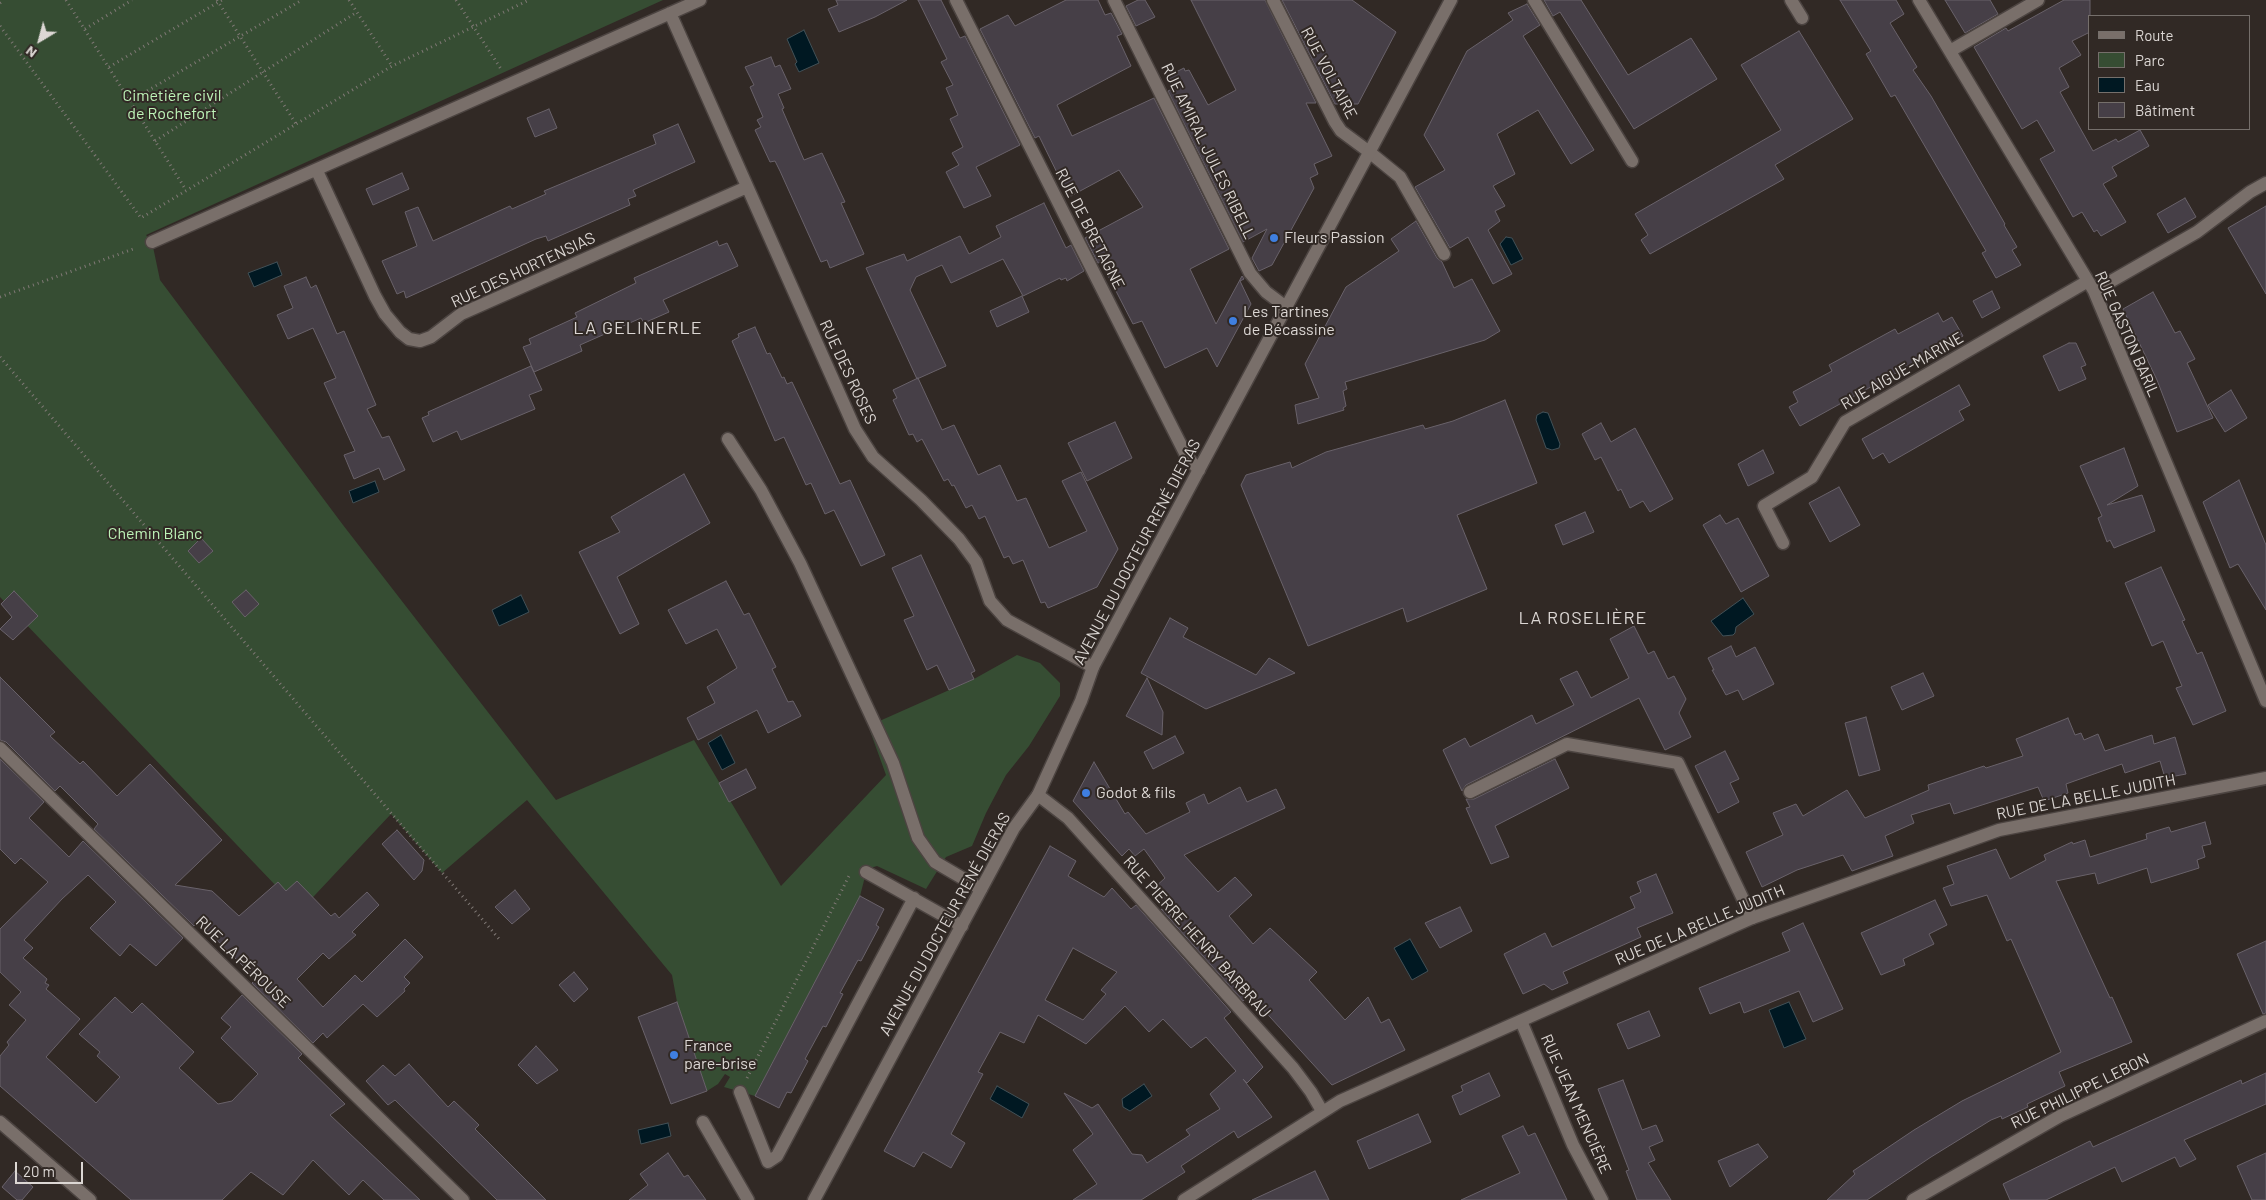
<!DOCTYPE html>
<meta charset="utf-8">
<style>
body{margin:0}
#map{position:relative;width:2266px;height:1200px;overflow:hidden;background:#312925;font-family:Barlow,sans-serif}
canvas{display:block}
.legend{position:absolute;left:2088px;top:15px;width:162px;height:115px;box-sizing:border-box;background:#312925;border:1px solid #756f6b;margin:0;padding:6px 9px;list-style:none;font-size:15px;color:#dcd7d4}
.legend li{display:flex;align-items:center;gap:10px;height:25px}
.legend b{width:25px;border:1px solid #756f6b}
.north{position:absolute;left:15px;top:15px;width:50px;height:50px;-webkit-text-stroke:4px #312925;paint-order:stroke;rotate:217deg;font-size:14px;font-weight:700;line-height:20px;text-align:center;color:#dcd7d4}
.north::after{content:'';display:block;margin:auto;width:18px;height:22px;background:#dcd7d4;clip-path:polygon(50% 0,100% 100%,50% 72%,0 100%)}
.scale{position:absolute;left:15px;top:1162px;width:68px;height:22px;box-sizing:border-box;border:2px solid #dcd7d4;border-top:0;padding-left:6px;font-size:15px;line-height:18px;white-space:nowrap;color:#dcd7d4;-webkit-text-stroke:4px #312925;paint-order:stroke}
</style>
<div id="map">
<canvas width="2266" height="1200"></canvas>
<ul class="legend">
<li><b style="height:6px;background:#796f6a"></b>Route</li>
<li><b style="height:14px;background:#364d33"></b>Parc</li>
<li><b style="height:14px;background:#001822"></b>Eau</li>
<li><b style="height:14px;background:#463f47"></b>Bâtiment</li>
</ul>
<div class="north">N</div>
<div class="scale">20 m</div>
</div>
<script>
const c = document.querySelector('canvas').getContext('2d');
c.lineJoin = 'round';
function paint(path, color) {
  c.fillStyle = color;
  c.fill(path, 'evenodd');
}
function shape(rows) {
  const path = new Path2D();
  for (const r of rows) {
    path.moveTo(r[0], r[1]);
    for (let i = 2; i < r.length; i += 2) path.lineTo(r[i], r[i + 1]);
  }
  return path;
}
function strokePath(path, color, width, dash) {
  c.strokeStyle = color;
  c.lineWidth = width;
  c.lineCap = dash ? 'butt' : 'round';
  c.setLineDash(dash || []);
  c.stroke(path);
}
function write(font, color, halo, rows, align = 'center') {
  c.font = font + ' Barlow,sans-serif';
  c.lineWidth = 4;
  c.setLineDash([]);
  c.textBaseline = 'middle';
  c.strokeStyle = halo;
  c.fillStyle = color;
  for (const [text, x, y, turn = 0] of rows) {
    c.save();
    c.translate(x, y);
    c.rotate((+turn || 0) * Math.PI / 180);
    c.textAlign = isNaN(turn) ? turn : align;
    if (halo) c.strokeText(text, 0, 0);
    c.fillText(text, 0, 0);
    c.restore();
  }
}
const green = shape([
 [0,0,663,0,146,235,152,242,160,280,343,525,556,800,694,740,781,886,886,775,869,728,875,723,974,679,1017,655,1040,663,1060,683,1060,696,1029,746,1006,775,986,813,972,846,946,857,926,889,877,866,867,869,860,896,755,1096,724,1087,730,1077,725,1074,718,1084,707,1091,677,1002,672,975,527,800,442,873,391,814,300,911,0,597]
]);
const water = shape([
 [804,30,819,63,799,72,795,64,797,62,787,39,804,30],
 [1506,237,1512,238,1523,259,1511,265,1500,244,1506,237],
 [277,262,282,275,254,287,248,273,277,262],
 [1543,412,1548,413,1560,444,1559,448,1552,450,1546,448,1536,420,1537,415,1543,412],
 [375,481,379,492,353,503,349,491,375,481],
 [521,595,529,612,499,626,492,610,521,595],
 [1743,598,1754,614,1736,627,1735,633,1733,635,1723,636,1711,621,1743,598],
 [721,735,735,763,722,770,708,743,721,735],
 [1410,939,1428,971,1412,980,1394,948,1410,939],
 [1789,1002,1806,1039,1784,1048,1769,1010,1789,1002],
 [1144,1084,1152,1096,1130,1111,1123,1107,1122,1099,1144,1084],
 [997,1086,1029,1104,1022,1118,990,1099,997,1086],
 [668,1123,671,1136,641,1144,638,1130,668,1123]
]);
const building = shape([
 [836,0,907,0,875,17,839,32,828,9,838,5,836,0],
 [918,0,941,0,960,38,965,36,1020,145,976,167,991,196,964,208,946,172,959,165,952,153,963,147,950,119,958,115,946,88,953,85,941,62,947,59,918,0],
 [1066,0,1098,0,1105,15,1111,13,1122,34,1117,36,1131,66,1057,105,1072,136,1154,98,1229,249,1190,269,1216,324,1242,276,1244,279,1240,281,1251,304,1217,367,1207,348,1165,368,1142,321,1133,324,1101,262,1098,263,1085,238,1143,207,1119,170,1069,197,1039,136,1035,138,980,29,1008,15,1015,26,1066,0],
 [1138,0,1145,0,1155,17,1136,26,1126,6,1138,0],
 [1191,0,1265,0,1316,103,1306,103,1332,156,1314,164,1318,174,1310,178,1314,188,1272,265,1259,271,1252,258,1267,229,1243,242,1168,91,1174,88,1168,76,1184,68,1185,71,1189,70,1208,105,1236,90,1191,0],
 [1282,0,1352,0,1396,32,1358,104,1335,104,1282,0],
 [1544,0,1581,0,1628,75,1691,38,1717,79,1634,129,1560,12,1553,16,1544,0],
 [1840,0,1896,0,1904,14,1890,23,1917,67,1913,70,1931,96,2005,224,2004,225,2017,247,2012,250,2021,265,1996,278,1982,253,1986,251,1895,95,1891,97,1866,54,1871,51,1840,0],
 [1945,0,1990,0,1998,14,1965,33,1945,0],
 [2064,0,2090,0,2090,32,2072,41,2081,55,2059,68,2069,87,2060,92,2093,151,2116,139,2118,142,2140,130,2149,146,2112,167,2117,176,2103,184,2126,222,2101,236,2097,230,2094,232,2082,212,2073,217,2040,159,2055,151,2037,120,2022,129,1974,47,2006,28,2008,31,2064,0],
 [1527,4,1540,25,1523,36,1594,150,1571,164,1538,110,1497,134,1515,174,1493,186,1505,206,1495,211,1500,221,1488,230,1512,274,1493,284,1468,237,1450,248,1415,187,1445,170,1424,135,1467,51,1513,20,1508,13,1527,4],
 [1799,31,1853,119,1775,165,1784,179,1650,254,1641,240,1648,235,1635,214,1781,130,1741,65,1799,31],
 [771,57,775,67,780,65,791,89,778,94,784,108,782,109,804,160,822,153,845,202,841,203,864,254,830,268,827,260,821,262,780,171,775,161,770,162,755,130,761,127,757,120,763,117,750,87,754,85,745,67,771,57],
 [549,109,557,128,535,137,527,118,549,109],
 [678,124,695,162,633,190,636,196,628,199,630,205,548,241,546,236,536,239,406,298,404,291,397,294,382,261,417,246,405,212,418,207,433,241,510,206,512,209,546,194,544,191,656,144,653,135,678,124],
 [402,173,409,189,373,205,366,189,402,173],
 [2185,198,2196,217,2168,233,2157,214,2185,198],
 [1044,203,1066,248,1071,245,1084,271,1067,281,1066,278,1061,280,1060,278,1023,296,1003,259,951,283,942,265,916,277,910,290,946,366,917,379,866,268,904,254,907,261,960,236,969,254,1001,237,996,226,1044,203],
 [2266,206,2266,294,2228,228,2266,206],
 [1416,221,1437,258,1442,262,1454,288,1472,279,1500,331,1485,340,1345,382,1347,389,1343,391,1346,406,1343,408,1344,410,1298,424,1295,405,1319,398,1305,364,1346,287,1399,251,1391,239,1416,221],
 [717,241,719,246,727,243,738,266,663,300,669,312,644,323,641,318,580,345,582,351,534,372,523,347,531,344,529,339,577,317,575,313,636,283,634,278,717,241],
 [306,277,311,288,316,285,337,334,344,331,376,405,367,409,382,438,389,436,405,470,384,480,379,468,354,479,344,455,355,451,324,383,336,378,313,328,288,339,277,315,293,308,284,286,306,277],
 [1992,291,2000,308,1982,318,1973,301,1992,291],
 [2153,292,2175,333,2180,331,2195,359,2187,363,2213,418,2177,432,2157,380,2123,309,2153,292],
 [1022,296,1029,312,997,327,990,311,1022,296],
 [1938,313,1943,322,1952,317,1963,336,1800,426,1789,407,1798,402,1793,392,1832,371,1829,365,1895,329,1898,334,1938,313],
 [755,327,767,354,770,353,782,378,784,377,787,384,792,382,840,484,850,480,885,555,861,566,834,510,825,514,811,483,806,485,784,437,775,441,732,341,739,337,738,334,755,327],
 [2069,343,2076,343,2086,365,2081,367,2086,379,2059,391,2043,356,2069,343],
 [531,366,542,390,529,395,535,409,461,440,457,431,433,442,422,418,429,415,428,412,531,366],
 [918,378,942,430,954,425,978,475,1000,465,1017,501,1026,498,1049,548,1087,531,1062,481,1081,472,1118,549,1097,587,1048,608,1045,602,1041,603,1023,560,1013,564,1009,556,1004,558,985,516,979,519,972,505,966,508,954,485,952,486,948,479,944,481,922,439,917,442,913,434,909,435,893,400,897,398,893,390,918,378],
 [1959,385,1970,405,1959,411,1964,420,1889,463,1883,453,1873,459,1862,439,1959,385],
 [2231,390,2247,418,2225,432,2208,405,2231,390],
 [1505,400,1537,483,1457,515,1487,589,1407,622,1403,608,1308,646,1241,485,1246,475,1290,462,1292,468,1326,452,1423,425,1425,429,1453,421,1505,400],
 [1115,422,1132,458,1087,481,1068,443,1115,422],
 [1601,423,1611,442,1635,428,1673,499,1650,512,1643,501,1630,508,1621,489,1618,491,1601,457,1595,460,1582,434,1601,423],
 [2124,448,2138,486,2107,505,2142,495,2155,531,2114,548,2110,540,2107,542,2098,518,2102,516,2080,466,2124,448],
 [1763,450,1774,473,1748,486,1738,464,1763,450],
 [684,474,710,523,617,577,639,624,620,634,579,552,620,532,611,517,684,474],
 [2239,480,2266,545,2266,610,2238,564,2230,568,2203,502,2239,480],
 [1839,487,1860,525,1830,542,1809,503,1839,487],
 [1585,512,1594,532,1563,545,1555,525,1585,512],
 [1720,515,1726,524,1738,518,1769,576,1741,592,1703,525,1720,515],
 [201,538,213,551,199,563,188,551,201,538],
 [921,555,975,671,971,673,974,679,949,690,937,665,927,670,904,620,914,616,892,568,921,555],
 [2161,567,2185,620,2182,621,2197,654,2202,652,2226,711,2193,725,2176,688,2182,686,2163,641,2152,646,2125,583,2161,567],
 [726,581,744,615,749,613,776,667,772,669,788,702,793,701,801,716,768,733,757,710,698,740,687,718,715,703,707,687,737,668,717,629,686,644,668,610,726,581],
 [246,590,259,604,245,617,232,602,246,590],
 [14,591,38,616,13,640,0,629,12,617,1,604,14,591],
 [1170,618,1188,628,1183,637,1256,675,1269,658,1295,673,1206,709,1141,673,1170,618],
 [1634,626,1648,654,1654,651,1668,679,1674,676,1686,699,1679,713,1691,737,1665,750,1639,698,1466,785,1462,791,1443,750,1465,738,1470,747,1532,715,1536,724,1574,705,1560,679,1577,671,1591,698,1629,678,1610,639,1634,626],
 [1731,646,1736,657,1755,647,1774,684,1743,700,1738,690,1726,695,1712,670,1714,670,1708,658,1731,646],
 [1923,673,1934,696,1902,710,1891,687,1923,673],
 [0,677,55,732,50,736,80,764,83,761,117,796,150,764,222,840,175,885,212,891,239,916,278,882,286,891,297,881,331,916,335,913,339,918,367,892,379,905,352,932,356,935,329,959,323,953,297,979,323,1007,355,975,362,982,405,939,423,957,404,977,410,983,404,989,405,991,377,1017,363,1004,327,1038,323,1033,313,1043,252,983,256,979,225,948,198,922,194,926,94,829,98,824,60,786,55,791,6,742,0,740,0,677],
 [1147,678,1163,712,1162,735,1126,716,1147,678],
 [1866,717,1880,770,1859,776,1845,723,1866,717],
 [2068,718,2075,735,2081,733,2084,740,2098,734,2105,751,2152,735,2154,744,2175,737,2186,774,2165,778,2160,761,2125,773,2122,764,2066,784,2068,793,2044,801,2038,787,1954,814,1950,803,1911,815,1914,823,1885,836,1893,856,1852,871,1843,855,1797,870,1762,887,1746,852,1783,835,1773,813,1796,804,1803,816,1847,790,1865,818,1929,790,1928,785,1984,766,1986,768,2023,756,2016,739,2068,718],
 [1175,736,1184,753,1153,769,1144,752,1175,736],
 [1725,751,1739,779,1730,783,1739,802,1718,813,1695,766,1725,751],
 [0,759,44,802,29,818,69,857,83,841,183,938,156,966,130,944,120,956,90,928,116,902,88,875,62,899,24,940,33,948,23,958,47,979,45,983,49,985,46,989,80,1019,46,1057,96,1103,120,1077,97,1056,100,1052,79,1034,115,997,132,1013,142,1003,194,1052,179,1068,218,1104,232,1101,258,1074,221,1038,231,1027,221,1018,242,995,302,1054,298,1058,345,1104,330,1115,420,1200,384,1200,363,1180,349,1195,313,1160,283,1195,251,1172,222,1200,131,1200,0,1086,0,1056,9,1045,7,1042,26,1020,9,1005,21,992,0,972,0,929,48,882,21,858,15,864,0,849,0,759],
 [1555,759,1569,788,1495,826,1509,857,1491,864,1466,808,1470,807,1466,799,1474,799,1555,759],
 [1094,762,1125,814,1128,812,1146,834,1190,812,1186,803,1204,794,1208,804,1240,787,1247,802,1276,789,1285,808,1184,855,1218,892,1235,877,1252,895,1229,916,1253,944,1270,928,1317,972,1309,980,1345,1020,1368,997,1381,1023,1389,1019,1405,1050,1332,1085,1250,995,1243,1001,1161,909,1181,921,1153,889,1165,878,1144,849,1135,856,1129,849,1122,856,1073,801,1094,762],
 [746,769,756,788,729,802,719,783,746,769],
 [2205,822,2211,844,2202,846,2205,857,2197,860,2199,868,2151,883,2147,868,2098,884,2095,873,2056,881,2110,998,2112,997,2132,1042,2059,1072,2065,1086,2027,1104,2028,1107,2002,1119,2001,1116,1991,1120,1931,1157,1867,1200,1827,1200,1855,1174,1853,1171,1914,1130,1962,1101,2061,1052,2011,939,2007,941,1987,895,1951,906,1943,888,1954,884,1947,866,1996,849,2010,879,2046,860,2044,855,2072,842,2073,844,2085,840,2090,857,2147,839,2146,834,2169,827,2171,832,2205,822],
 [397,830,424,860,422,871,414,880,382,844,397,830],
 [1050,846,1076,861,1068,876,1104,897,1112,888,1131,909,1136,905,1231,1012,1224,1018,1263,1067,1247,1083,1243,1079,1272,1117,1238,1138,1234,1131,1181,1166,1185,1172,1141,1200,1073,1200,1097,1184,1073,1150,1093,1134,1064,1093,1092,1108,1098,1104,1132,1154,1142,1155,1147,1163,1190,1135,1186,1130,1220,1109,1210,1094,1236,1071,1206,1037,1191,1048,1163,1019,1149,1032,1125,1006,1086,1044,1038,1015,1024,1043,1000,1032,978,1072,983,1074,951,1134,965,1143,951,1168,923,1152,914,1167,884,1151,1050,846],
 [1073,948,1117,972,1101,990,1106,994,1083,1020,1045,1000,1073,948],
 [1656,874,1673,913,1637,928,1641,937,1563,972,1568,983,1552,990,1544,984,1523,994,1504,954,1545,933,1552,947,1635,908,1630,897,1641,892,1637,882,1656,874],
 [515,890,530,909,512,924,495,907,515,890],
 [860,896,884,909,876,925,879,927,861,961,858,960,840,993,843,994,826,1027,823,1026,805,1059,808,1061,791,1093,787,1092,779,1108,755,1096,860,896],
 [1935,900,1947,925,1929,934,1934,944,1903,959,1905,965,1881,975,1861,933,1935,900],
 [1460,907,1472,931,1440,948,1425,923,1460,907],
 [1803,923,1843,1009,1813,1022,1799,991,1744,1013,1740,1002,1710,1014,1699,988,1790,951,1782,933,1803,923],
 [2266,941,2266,1013,2263,1014,2237,954,2266,941],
 [574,972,588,989,574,1002,559,985,574,972],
 [677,1002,707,1091,671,1104,638,1017,677,1002],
 [1649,1011,1660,1036,1628,1049,1617,1024,1649,1011],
 [536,1046,558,1070,537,1084,518,1065,536,1046],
 [409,1064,448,1107,454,1101,479,1125,475,1129,546,1200,497,1200,395,1100,388,1105,366,1081,383,1065,395,1076,409,1064],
 [1489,1073,1500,1096,1460,1115,1452,1096,1463,1091,1461,1086,1489,1073],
 [2266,1073,2266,1104,2184,1140,2196,1159,2180,1167,2175,1157,2122,1182,2115,1167,2046,1200,2010,1200,2003,1184,2090,1141,2093,1147,2241,1080,2242,1084,2266,1073],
 [1623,1080,1642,1130,1656,1125,1663,1141,1649,1147,1655,1160,1648,1163,1671,1200,1637,1200,1626,1171,1629,1170,1598,1089,1623,1080],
 [1418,1114,1431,1142,1369,1169,1357,1141,1418,1114],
 [1523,1126,1528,1136,1535,1133,1567,1200,1461,1200,1520,1173,1502,1136,1523,1126],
 [1758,1144,1768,1157,1730,1187,1718,1161,1758,1144],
 [668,1153,684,1177,688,1175,706,1200,629,1200,648,1185,640,1174,668,1153],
 [2266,1153,2266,1200,2252,1200,2237,1166,2266,1153],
 [15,1171,33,1187,22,1200,17,1200,2,1187,15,1171],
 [1315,1171,1329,1200,1252,1200,1315,1171]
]);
const path = shape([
 [66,0,186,190],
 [217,0,296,124],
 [349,0,392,66],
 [456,0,501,69],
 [0,3,4,0],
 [0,26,141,218,392,66,529,0],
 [85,29,132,0],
 [109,67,222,0],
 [130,101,302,0],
 [155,141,357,12],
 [0,297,136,248],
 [0,357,500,940],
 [747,1078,849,876]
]);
const lane = shape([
 [1534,0,1632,161],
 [1368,151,1400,177,1444,254],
 [728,439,761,490,800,563,893,763,918,838,935,862,981,889],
 [866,872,962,926],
 [740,1092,768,1162,777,1156,914,898],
 [703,1122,748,1200]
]);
const street = shape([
 [956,0,1187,457,1199,470],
 [1114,0,1250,273,1266,292,1286,307],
 [1273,0,1335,122,1341,131,1368,151],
 [1791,0,1802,18],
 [1919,0,2094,291,2266,701],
 [670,13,855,429,873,457,921,500,959,539,976,562,990,601,1007,620,1093,667],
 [1950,51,2038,0],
 [317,171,375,296,385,314,400,332,409,339,420,341,431,337,461,314,747,187],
 [152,242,700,0],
 [2094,291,2197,232,2250,192,2266,183],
 [1783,543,1764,506,1812,477,1845,422,2088,281],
 [0,748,463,1200],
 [1470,792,1567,744,1678,763,1752,918],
 [1038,795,1068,818,1293,1068,1311,1092,1322,1111],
 [1521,1021,1573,1145,1602,1200],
 [1913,1200,2060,1116,2266,1021]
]);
const secondary = shape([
 [0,1122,90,1200],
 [814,1200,1014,828,1038,795,1081,701,1093,667,1451,0],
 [1184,1200,1340,1101,1752,918,1999,830,2266,778]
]);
const markers = [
 [1274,238,5,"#3f7fe0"],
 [1233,321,5,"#3f7fe0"],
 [1086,793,5,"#3f7fe0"],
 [674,1055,5,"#3f7fe0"]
];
const streetNames = [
 ["RUE VOLTAIRE",1329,73,62],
 ["RUE AMIRAL JULES RIBELL",1208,151,64],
 ["RUE DE BRETAGNE",1090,229,63],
 ["RUE DES HORTENSIAS",523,270,-25],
 ["RUE GASTON BARIL",2127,334,66],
 ["RUE AIGUE-MARINE",1902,371,-30],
 ["RUE DES ROSES",848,372,65],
 ["AVENUE DU DOCTEUR RENÉ DIERAS",1137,552,-62],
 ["RUE DE LA BELLE JUDITH",2086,797,-11],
 ["AVENUE DU DOCTEUR RENÉ DIERAS",945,924,-61],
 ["RUE DE LA BELLE JUDITH",1700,925,-23],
 ["RUE PIERRE HENRY BARBRAU",1197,937,48],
 ["RUE LA PÉROUSE",243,962,44],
 ["RUE PHILIPPE LEBON",2080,1091,-26],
 ["RUE JEAN MENCIÈRE",1576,1104,66]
];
const parkNames = [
 ["Cimetière civil",172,96],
 ["de Rochefort",172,114],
 ["Chemin Blanc",155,534]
];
const poiNames = [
 ["Fleurs Passion",1284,238],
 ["Les Tartines",1243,312],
 ["de Bécassine",1243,330],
 ["Godot & fils",1096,793],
 ["France",684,1046],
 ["pare-brise",684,1064]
];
const neighbourhoodNames = [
 ["LA GELINERLE",638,328],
 ["LA ROSELIÈRE",1583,618]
];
paint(green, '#364d33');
paint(water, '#001822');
strokePath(water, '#425157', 1);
paint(building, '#463f47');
strokePath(building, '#69626a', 1);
strokePath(lane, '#4c4441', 15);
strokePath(street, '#4c4441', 15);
strokePath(secondary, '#4c4441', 15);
strokePath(path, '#807976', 3, [1, 4]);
strokePath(lane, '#796f6a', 12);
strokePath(street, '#796f6a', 12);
strokePath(secondary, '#796f6a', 12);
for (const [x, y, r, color] of markers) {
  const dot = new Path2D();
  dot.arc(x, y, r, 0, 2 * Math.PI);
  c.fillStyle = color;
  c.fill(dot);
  strokePath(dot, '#312925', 2);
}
write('16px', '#dcd7d4', '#312925', streetNames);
write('16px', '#bdf3b7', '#312925', parkNames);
write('16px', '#dcd7d4', '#312925', poiNames, 'left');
c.letterSpacing = '1px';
write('18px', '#dcd7d4', '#312925', neighbourhoodNames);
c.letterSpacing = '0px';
</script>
